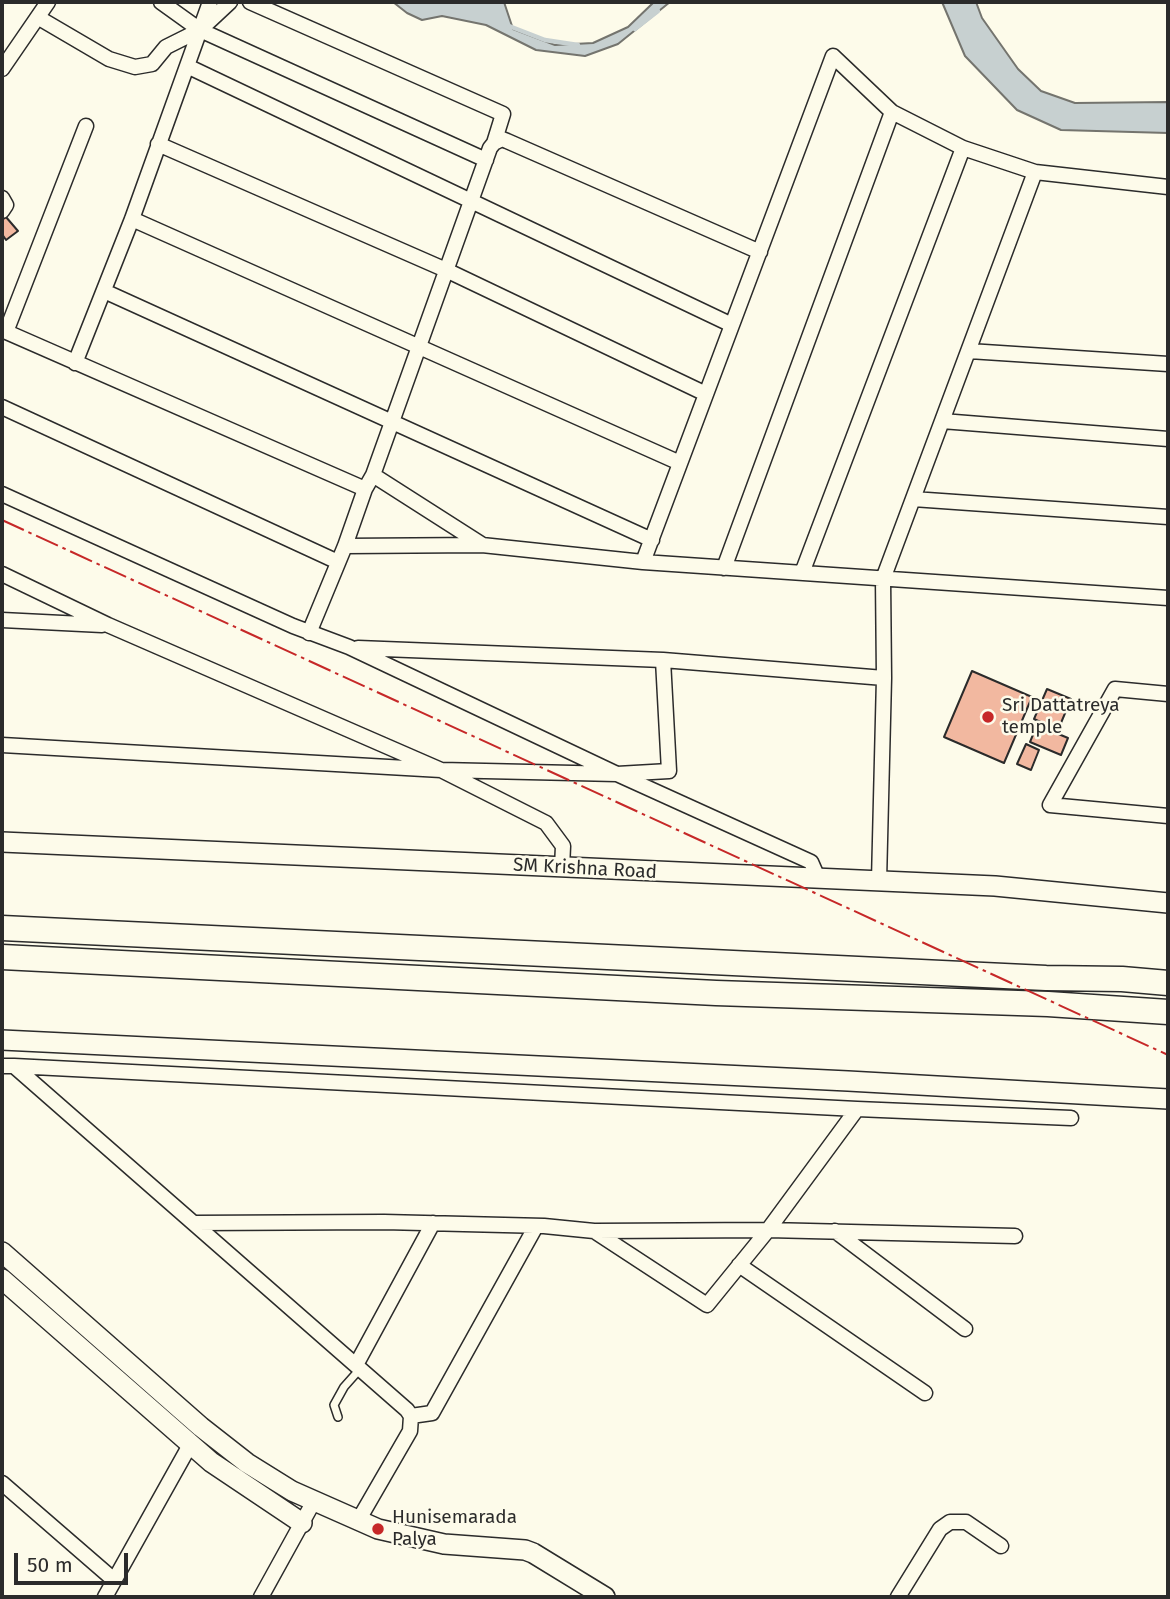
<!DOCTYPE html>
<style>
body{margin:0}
#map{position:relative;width:1170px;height:1599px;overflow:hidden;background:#fdfbea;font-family:"Fira Sans",sans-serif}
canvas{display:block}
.frame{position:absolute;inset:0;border:4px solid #2b2b2b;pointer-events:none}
.scale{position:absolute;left:14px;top:1553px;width:114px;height:32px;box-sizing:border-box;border:4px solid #2b2b2b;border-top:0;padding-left:9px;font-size:21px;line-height:24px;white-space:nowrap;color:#2b2b2b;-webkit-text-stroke:5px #fdfbea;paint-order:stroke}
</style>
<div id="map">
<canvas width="1170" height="1599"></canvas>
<div class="frame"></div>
<div class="scale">50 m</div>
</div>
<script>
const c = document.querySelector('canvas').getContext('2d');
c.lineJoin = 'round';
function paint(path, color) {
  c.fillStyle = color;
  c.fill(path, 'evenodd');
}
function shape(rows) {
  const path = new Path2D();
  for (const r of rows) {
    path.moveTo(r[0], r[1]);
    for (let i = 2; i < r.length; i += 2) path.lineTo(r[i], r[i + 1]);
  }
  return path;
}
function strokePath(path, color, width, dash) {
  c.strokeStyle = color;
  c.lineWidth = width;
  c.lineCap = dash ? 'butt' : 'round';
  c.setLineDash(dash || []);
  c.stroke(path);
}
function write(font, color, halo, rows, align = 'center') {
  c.font = font + ' "Fira Sans",sans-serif';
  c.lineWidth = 5;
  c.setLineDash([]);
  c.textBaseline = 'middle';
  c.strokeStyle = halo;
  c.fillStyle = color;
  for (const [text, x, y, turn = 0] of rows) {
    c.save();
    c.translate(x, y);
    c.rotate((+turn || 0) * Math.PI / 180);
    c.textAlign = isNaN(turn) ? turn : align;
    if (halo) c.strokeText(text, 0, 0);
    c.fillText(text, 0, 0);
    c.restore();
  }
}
const water = shape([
 [393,2,504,2,513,29,555,45,593,43,628,27,654,2,670,2,618,44,585,56,536,50,486,25,442,16,422,20,407,13,393,2],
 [942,2,976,2,982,18,1018,69,1041,91,1075,103,1168,102,1168,133,1061,130,1017,110,965,56,942,2]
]);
const stream = shape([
 [509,26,545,40,578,45],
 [635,29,658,11]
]);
const building = shape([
 [6,217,18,231,6,240,2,234,2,220,6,217],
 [972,671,1032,697,1004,763,944,737,972,671],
 [1047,689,1071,699,1058,730,1034,719,1047,689],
 [1037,725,1068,738,1061,755,1030,742,1037,725],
 [1026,744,1039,750,1031,770,1017,764,1026,744]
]);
const lane = shape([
 [338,1417,334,1405,344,1387,360,1369]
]);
const street = shape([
 [161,2,200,30,486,160],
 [250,2,503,114,494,143],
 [39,18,109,59,135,67,152,64,166,47,200,30,230,2],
 [187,66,732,325],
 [2,69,48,2],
 [158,144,446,270,706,394],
 [2,198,6,205,2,211],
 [132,219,680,463],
 [104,291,652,540],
 [2,330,365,489,373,475,490,148,494,143,502,139,507,141,760,252],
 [6,332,86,126],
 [969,351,1168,364],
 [75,363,132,219,210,2],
 [2,407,338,562],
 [942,421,1168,439],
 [373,475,481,544],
 [2,494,293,626,349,647,617,774,811,862,818,878],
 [913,499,1168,517],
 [345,546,482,545,643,562,1168,598],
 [643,562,833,56,892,112,963,148,1035,172,1168,187],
 [724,568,892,112],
 [802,573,963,148],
 [2,574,108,625,441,770,546,823,563,846,562,868],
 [2,620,102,625],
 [309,633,345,546,365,489],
 [358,648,663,660,884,678],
 [1168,694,1115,689,1050,805,1168,816],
 [2,745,441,770,617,774,669,771,663,660],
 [879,881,884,678,883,579,1035,172],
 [2,1066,14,1066,407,1410,411,1416,410,1431,358,1521],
 [14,1066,857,1109,1071,1118],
 [195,1223,384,1222,544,1226,594,1231,707,1305,768,1230,857,1109],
 [596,1231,768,1230,1015,1236],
 [835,1231,965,1329],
 [739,1265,925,1393],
 [356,1365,433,1223],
 [411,1416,432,1413,536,1226],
 [2,1483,114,1580],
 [105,1597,190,1445],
 [261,1597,314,1501],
 [898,1597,940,1529,950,1522,966,1522,1001,1546]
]);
const secondary = shape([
 [2,842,995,886,1168,903],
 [2,1040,848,1081,1168,1099],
 [2,1252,201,1427,247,1463,292,1491,378,1529,444,1544,525,1550,533,1553,605,1597],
 [2,1279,211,1462,302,1523]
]);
const highway = shape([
 [2,928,1046,978,1122,979,1168,983],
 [2,957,716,993,1048,1004,1168,1012]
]);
const power = shape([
 [2,520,1168,1055]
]);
const markers = [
 [988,717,7,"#c62828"],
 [378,1529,7,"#c62828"]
];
const poiNames = [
 ["Sri Dattatreya",1002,706],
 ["temple",1002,728],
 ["Hunisemarada",392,1518],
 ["Palya",392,1540]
];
const streetNames = [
 ["SM Krishna Road",585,869,3]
];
paint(water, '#c7d0d0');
strokePath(water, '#74746e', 2);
strokePath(stream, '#c7d0d0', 4.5);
paint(building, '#f2b8a0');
strokePath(building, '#2b2b2b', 2);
strokePath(lane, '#2b2b2b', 10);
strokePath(street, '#2b2b2b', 17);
strokePath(secondary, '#2b2b2b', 22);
strokePath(highway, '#2b2b2b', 27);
strokePath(lane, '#fdfbea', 7);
strokePath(street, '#fdfbea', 14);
strokePath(secondary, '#fdfbea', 19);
strokePath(highway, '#fdfbea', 24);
strokePath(power, '#c62828', 2, [24, 5, 3.5, 5]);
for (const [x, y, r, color] of markers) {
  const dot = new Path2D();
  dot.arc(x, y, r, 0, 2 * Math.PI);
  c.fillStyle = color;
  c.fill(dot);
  strokePath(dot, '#fdfbea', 2.5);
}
write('19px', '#2b2b2b', '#fdfbea', poiNames, 'left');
write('19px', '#2b2b2b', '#fdfbea', streetNames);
</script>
